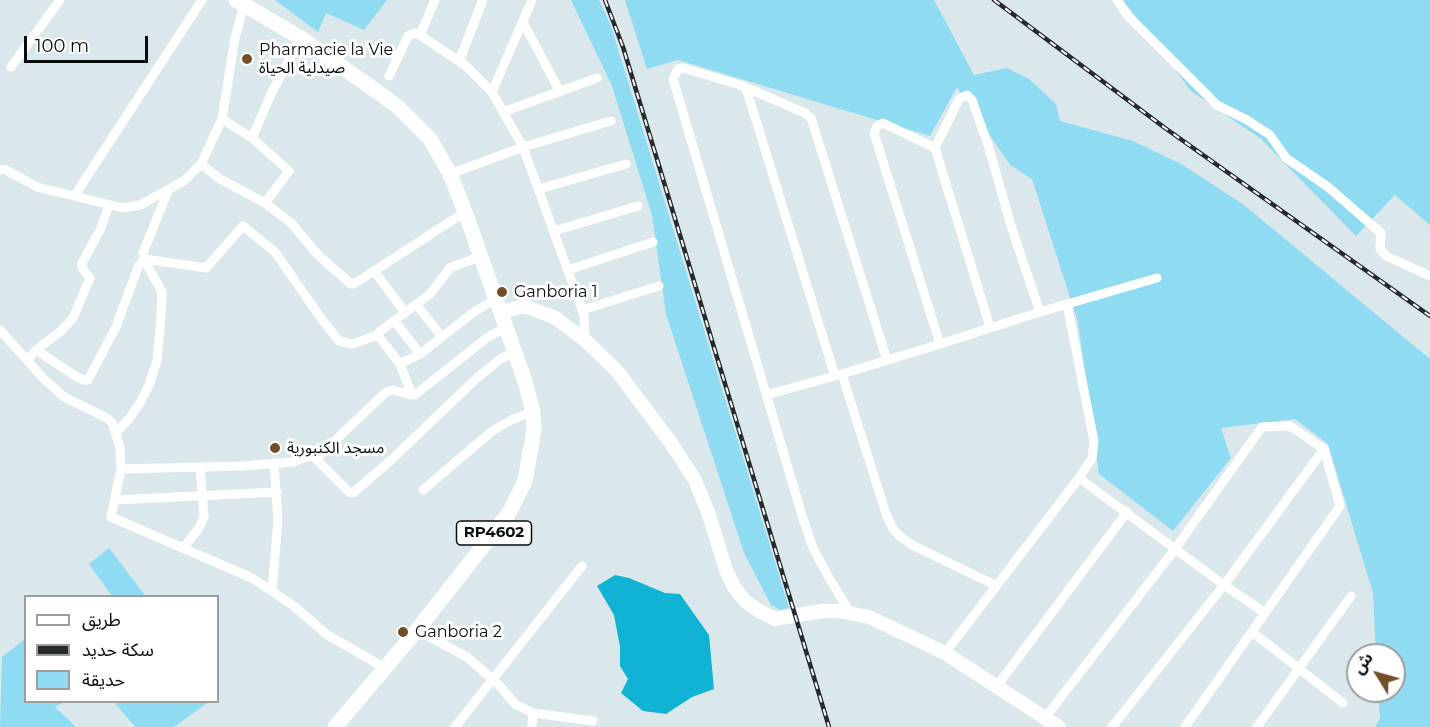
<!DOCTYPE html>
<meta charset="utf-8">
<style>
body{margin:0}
#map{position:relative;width:1430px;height:727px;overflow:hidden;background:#dae8ec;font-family:Montserrat,"Noto Sans Arabic",sans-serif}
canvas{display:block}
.legend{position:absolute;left:24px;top:595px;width:195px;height:108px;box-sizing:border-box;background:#fff;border:2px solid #9c9e9f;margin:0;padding:8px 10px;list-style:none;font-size:18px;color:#080d0e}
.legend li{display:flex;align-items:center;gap:12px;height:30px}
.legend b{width:30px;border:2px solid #9c9e9f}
.north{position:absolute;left:1346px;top:643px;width:60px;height:60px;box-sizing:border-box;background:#fff;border:2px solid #9c9e9f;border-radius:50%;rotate:307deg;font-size:16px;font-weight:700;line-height:24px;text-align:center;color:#080d0e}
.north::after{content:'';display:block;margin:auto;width:21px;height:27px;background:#724f28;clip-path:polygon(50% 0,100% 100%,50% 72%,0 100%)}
.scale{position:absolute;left:24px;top:36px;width:124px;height:27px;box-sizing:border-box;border:3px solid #080d0e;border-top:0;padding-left:8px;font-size:18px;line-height:21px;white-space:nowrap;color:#080d0e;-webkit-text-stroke:4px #fff;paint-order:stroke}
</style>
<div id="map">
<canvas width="1430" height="727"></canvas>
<ul class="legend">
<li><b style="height:8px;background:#fff"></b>طريق</li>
<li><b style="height:8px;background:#252b2d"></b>سكة حديد</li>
<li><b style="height:16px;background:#8fdbf1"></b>حديقة</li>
</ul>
<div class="north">ش</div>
<div class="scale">100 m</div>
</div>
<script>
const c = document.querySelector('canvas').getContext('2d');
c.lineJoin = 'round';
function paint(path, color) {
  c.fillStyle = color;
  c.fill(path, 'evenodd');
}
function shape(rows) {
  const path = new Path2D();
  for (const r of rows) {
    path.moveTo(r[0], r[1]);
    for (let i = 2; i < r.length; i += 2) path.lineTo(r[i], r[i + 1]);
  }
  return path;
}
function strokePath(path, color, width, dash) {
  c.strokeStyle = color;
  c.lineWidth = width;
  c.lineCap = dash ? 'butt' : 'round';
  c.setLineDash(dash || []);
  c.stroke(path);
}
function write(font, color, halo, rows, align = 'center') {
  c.font = font + ' Montserrat,"Noto Sans Arabic",sans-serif';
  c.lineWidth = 6;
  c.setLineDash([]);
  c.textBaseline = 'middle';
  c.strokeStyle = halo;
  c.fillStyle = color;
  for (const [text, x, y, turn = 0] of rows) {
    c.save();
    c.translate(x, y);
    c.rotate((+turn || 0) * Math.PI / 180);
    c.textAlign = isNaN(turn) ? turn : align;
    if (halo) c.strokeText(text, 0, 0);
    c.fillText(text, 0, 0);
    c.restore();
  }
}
const green = shape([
 [275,0,387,0,364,30,326,13,318,32],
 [571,0,599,0,611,26,789,608,780,610,771,605,744,553,666,314,652,215,612,86],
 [625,0,934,0,974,75,1007,68,1029,79,1056,104,1060,121,1133,141,1183,165,1244,205,1430,359,1430,727,1375,727,1380,718,1378,691,1394,691,1394,655,1376,655,1373,593,1328,444,1295,419,1221,428,1231,458,1173,531,1099,474,1078,322,1032,179,1010,165,957,87,930,136,678,60,647,69],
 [1123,0,1430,0,1430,225,1395,195,1356,236,1261,139,1191,91],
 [109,548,144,594,145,596,112,596,89,564],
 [25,639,26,702,64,702,55,707,76,727,0,727,2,657],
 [114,702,209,702,174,727,135,727]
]);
const water = shape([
 [615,575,629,578,665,593,680,594,709,635,714,689,692,697,666,714,643,711,621,693,628,679,620,666,620,647,614,615,597,586]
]);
const minor = shape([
 [435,0,420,35,466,66,492,92,523,147,584,315,585,340],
 [1117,0,1128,16,1217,105,1247,120,1270,135,1286,158,1328,187,1381,233,1380,249,1386,256,1430,276],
 [523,22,560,92],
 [459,61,483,0],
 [11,67,60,0],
 [389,76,408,36,415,33,420,35],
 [746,88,835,376],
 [492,92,532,0],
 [503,112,597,78],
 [222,119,252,138,272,92,301,38],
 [252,138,289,171,265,203,291,223,319,256,351,284,354,284,465,212],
 [935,148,990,327],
 [201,164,220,179,265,203],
 [0,170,4,169,37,187,123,208,140,205,184,181,201,164,222,119,235,38,244,5],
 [450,174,523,147,611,121],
 [539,189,626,164],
 [75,195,202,0],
 [554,231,638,206],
 [568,270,653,242],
 [374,271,404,311],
 [416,304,442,337],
 [582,310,659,286],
 [1040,312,1157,278],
 [394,320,420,354],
 [0,330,43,378,64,397,107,418,112,423,120,447,121,469,111,517,252,578,294,606,326,634,385,668],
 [36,350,61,331,73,318,90,278,82,268,82,263,100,230,109,205],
 [27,360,36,350,77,377,83,380,88,380,116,327,138,267,144,259,206,268,243,226,275,252,323,321,339,341,352,344,378,335],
 [400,364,420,354,474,312,497,298],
 [842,374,886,514,893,529,902,538,914,546,995,585],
 [412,395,400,364,379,337,379,332,430,294,450,268,481,256],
 [766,395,842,374,940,344,1040,312,1012,229,988,145,972,100,967,95,959,99,935,148,883,123,877,126,874,133,940,344],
 [116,432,129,419,140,403,149,385,157,361,161,316,162,292,146,263,143,253,168,191],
 [314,457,349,492,353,493,390,461,477,378,499,360,515,351],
 [121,469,243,466,293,462,306,457,320,455,386,392,393,390,411,395,416,394,488,337,507,327],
 [1079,478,1224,585,1265,613],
 [423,490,491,432,511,420,533,412],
 [115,500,277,492],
 [184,547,199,528,204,517,200,467],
 [272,590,278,520,274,463],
 [850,612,829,578,813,548,804,522,673,79,678,69,683,68,740,85,805,113,811,118,887,360],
 [417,630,467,657,499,685,515,704,533,713,593,721],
 [1252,632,1343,703],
 [945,653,1079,478,1092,458,1094,441,1067,304],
 [997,686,1127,512],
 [1045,718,1175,549,1262,427,1290,426,1324,449,1340,506,1185,727],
 [455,727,582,566],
 [532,727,533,713],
 [1112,727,1224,585,1324,449],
 [1257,727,1351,596]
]);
const secondary = shape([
 [502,312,524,306,554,317,585,340,617,371,671,443,695,480,709,515,726,570,734,587,745,601,761,612,775,619,822,611,839,611,869,617,945,653,1059,727]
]);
const primary = shape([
 [236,0,301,38,369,86,397,106,430,139,450,174,465,212,525,381,533,412,534,430,525,481,509,513,417,630,335,727]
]);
const rail = shape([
 [605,0,623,47,829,727],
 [994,0,1165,128,1430,316]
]);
const markers = [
 [247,59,6,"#724f28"],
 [502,292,6,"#724f28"],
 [275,448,6,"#724f28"],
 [403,632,6,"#724f28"]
];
const shields = [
 [494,533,75]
];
const shieldNames = [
 ["RP4602",494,533]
];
const poiNames = [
 ["Pharmacie la Vie",259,50],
 ["صيدلية الحياة",259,68],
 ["Ganboria 1",514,292],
 ["مسجد الكنبورية",287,448],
 ["Ganboria 2",415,632]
];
paint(green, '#8fdbf1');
paint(water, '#11b3d5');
strokePath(minor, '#fff', 9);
strokePath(secondary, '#fff', 14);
strokePath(primary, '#fff', 15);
strokePath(rail, '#252b2d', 4.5);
strokePath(rail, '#fff', 2, [7]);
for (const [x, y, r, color] of markers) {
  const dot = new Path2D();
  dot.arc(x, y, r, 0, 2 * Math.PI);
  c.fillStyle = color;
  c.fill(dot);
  strokePath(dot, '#fff', 2);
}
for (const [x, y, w] of shields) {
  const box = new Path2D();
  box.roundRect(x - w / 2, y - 12, w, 24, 4.5);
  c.fillStyle = '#fff';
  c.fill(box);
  strokePath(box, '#080d0e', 1.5);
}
write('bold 15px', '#080d0e', null, shieldNames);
write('16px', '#080d0e', '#fff', poiNames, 'left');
</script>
